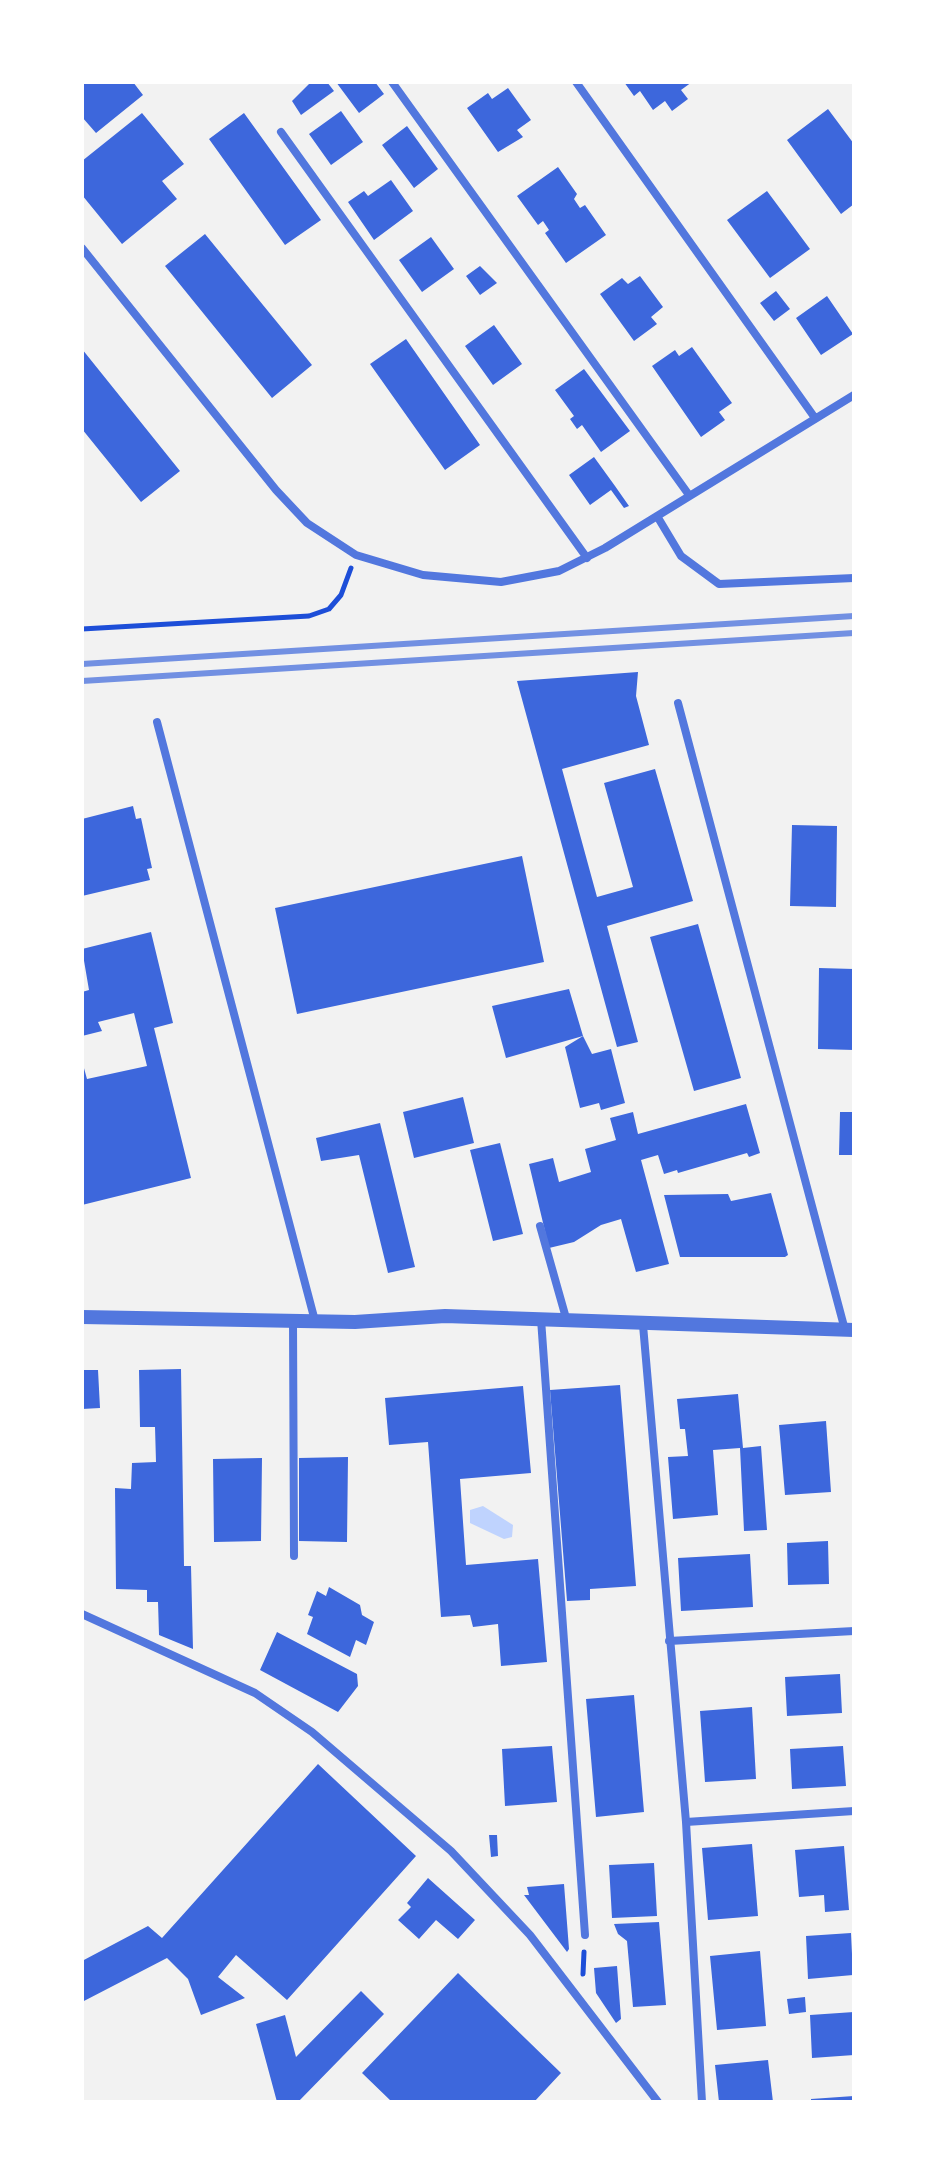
<!DOCTYPE html>
<style>
body{margin:0}
#map{position:relative;width:936px;height:2184px;overflow:hidden;background:#f2f2f2;font-family:"PT Sans",sans-serif}
canvas{display:block}
.frame{position:absolute;inset:0;border:84px solid #fff;pointer-events:none}
</style>
<div id="map">
<canvas width="936" height="2184"></canvas>
<div class="frame"></div>
</div>
<script>
const c = document.querySelector('canvas').getContext('2d');
c.lineJoin = 'round';
function paint(path, color) {
  c.fillStyle = color;
  c.fill(path, 'evenodd');
}
function shape(rows) {
  const path = new Path2D();
  for (const r of rows) {
    path.moveTo(r[0], r[1]);
    for (let i = 2; i < r.length; i += 2) path.lineTo(r[i], r[i + 1]);
  }
  return path;
}
function strokePath(path, color, width, dash) {
  c.strokeStyle = color;
  c.lineWidth = width;
  c.lineCap = dash ? 'butt' : 'round';
  c.setLineDash(dash || []);
  c.stroke(path);
}
const water = shape([
 [483,1506,513,1525,512,1537,504,1539,470,1523,470,1510]
]);
const building = shape([
 [82,82,133,82,143,95,96,133,82,117],
 [311,82,327,82,334,91,301,115,292,101],
 [336,82,375,82,384,94,359,113],
 [624,82,692,82,681,90,688,99,672,111,665,101,653,110,640,91,634,96],
 [508,88,531,120,517,130,523,137,498,152,467,108,488,93,492,99],
 [828,109,854,144,854,204,841,214,787,140],
 [341,111,363,142,331,165,309,134],
 [142,113,184,164,162,181,177,199,122,244,82,195,82,161],
 [244,113,321,220,285,245,209,139],
 [407,126,438,169,414,188,382,145],
 [558,167,577,194,574,199,580,208,585,205,606,235,566,263,545,233,549,230,543,221,538,225,517,196],
 [391,180,413,211,374,240,348,202,364,191,368,196],
 [767,191,810,249,770,278,727,220],
 [205,234,312,365,272,398,165,266],
 [431,237,454,269,422,292,399,260],
 [480,266,497,283,480,295,466,276],
 [640,276,663,307,651,317,657,324,634,341,600,294,622,278,628,284],
 [776,291,790,309,774,321,760,303],
 [827,296,853,334,821,355,796,318],
 [494,325,522,364,493,385,465,346],
 [406,339,480,445,445,470,370,364],
 [692,347,732,403,719,412,725,420,701,437,652,366,675,350,679,356],
 [82,349,180,471,141,502,82,429],
 [584,369,630,431,601,452,582,425,577,429,570,419,574,416,555,390],
 [594,457,615,486,629,506,624,508,611,490,590,505,569,475],
 [638,672,636,696,649,745,562,769,597,897,633,887,604,783,655,769,693,901,607,926,638,1042,617,1047,517,681],
 [133,806,136,819,141,818,152,868,147,869,150,880,82,896,82,819],
 [792,825,837,826,836,907,790,906],
 [522,856,544,962,297,1014,275,908],
 [698,924,741,1078,694,1091,650,937],
 [151,932,173,1023,154,1028,191,1178,82,1205,82,1061,87,1079,147,1066,134,1013,98,1022,102,1031,82,1036,82,992,89,990,82,949],
 [819,968,854,969,854,1050,818,1049],
 [569,989,583,1036,592,1054,611,1049,625,1103,601,1110,599,1103,580,1108,565,1047,583,1036,506,1058,492,1006],
 [463,1097,474,1143,414,1158,403,1112],
 [746,1104,760,1153,749,1157,747,1153,678,1173,677,1170,664,1174,658,1155,641,1160,669,1264,636,1272,621,1219,601,1225,574,1242,549,1248,529,1164,553,1158,559,1182,591,1172,585,1149,616,1140,610,1118,633,1112,638,1134],
 [840,1112,854,1112,854,1155,839,1155],
 [380,1123,415,1267,388,1273,359,1155,321,1161,316,1138],
 [500,1143,523,1234,493,1241,470,1150],
 [771,1193,788,1255,785,1257,680,1257,664,1195,728,1194,731,1201],
 [181,1369,184,1566,191,1566,193,1649,159,1635,158,1602,147,1602,147,1590,116,1589,115,1488,131,1489,132,1463,156,1462,155,1427,140,1427,139,1370],
 [82,1370,98,1370,100,1408,82,1409],
 [620,1385,636,1586,590,1589,590,1600,567,1601,550,1390],
 [523,1386,531,1473,460,1479,466,1565,538,1559,547,1662,501,1666,498,1624,473,1627,470,1615,441,1617,428,1442,389,1445,385,1398],
 [738,1394,743,1448,761,1446,767,1530,744,1531,740,1448,713,1450,718,1515,673,1519,668,1457,688,1456,685,1429,680,1429,677,1399],
 [826,1421,831,1492,785,1495,779,1425],
 [348,1457,347,1542,299,1541,299,1458],
 [262,1458,261,1541,214,1542,213,1459],
 [828,1541,829,1584,788,1585,787,1543],
 [750,1554,753,1607,681,1611,678,1558],
 [329,1587,360,1605,362,1615,374,1622,366,1645,356,1640,350,1657,307,1634,313,1617,308,1615,317,1591,326,1596],
 [277,1632,357,1674,358,1686,338,1712,260,1670],
 [840,1674,842,1713,787,1716,785,1677],
 [634,1695,644,1812,596,1817,586,1699],
 [752,1707,756,1779,705,1782,700,1711],
 [552,1746,557,1802,505,1806,502,1749],
 [843,1746,846,1786,792,1789,790,1749],
 [318,1764,416,1856,287,2000,236,1955,218,1977,245,1998,201,2015,188,1979,167,1958,82,2002,82,1961,148,1926,162,1938],
 [489,1835,497,1835,498,1856,491,1857],
 [752,1844,758,1916,708,1920,702,1848],
 [844,1846,849,1910,825,1912,824,1895,799,1897,795,1850],
 [654,1863,657,1916,612,1918,609,1865],
 [428,1878,475,1920,458,1939,436,1920,419,1939,398,1920,411,1907,407,1903],
 [564,1884,569,1949,567,1952,524,1895,529,1895,527,1887],
 [659,1922,666,2005,633,2007,627,1941,618,1934,614,1924],
 [851,1933,853,1975,808,1979,806,1936],
 [760,1951,766,2026,717,2030,710,1956],
 [617,1966,621,2019,616,2023,596,1993,594,1968],
 [458,1973,561,2073,534,2102,392,2102,362,2073],
 [361,1991,384,2014,298,2102,277,2102,256,2024,285,2015,296,2057],
 [805,1997,806,2012,789,2014,787,1999],
 [854,2012,854,2055,812,2058,810,2015],
 [768,2060,773,2102,719,2102,715,2065],
 [854,2096,854,2102,811,2102,811,2099]
]);
const path = shape([
 [82,629,309,616,329,609,341,595,351,568],
 [583,1974,584,1952]
]);
const minor = shape([
 [392,82,689,495],
 [576,82,815,418],
 [281,132,587,558],
 [82,248,276,490,307,523,356,555,423,575,501,582,559,571,605,548,854,395],
 [657,516,681,556,719,584,854,578],
 [678,703,845,1330],
 [157,722,315,1321],
 [540,1226,566,1318],
 [541,1319,585,1935],
 [293,1321,294,1556],
 [643,1325,686,1822,702,2102],
 [82,1614,255,1693,312,1732,451,1851,530,1935,658,2102],
 [669,1641,854,1631],
 [686,1822,854,1811]
]);
const tertiary = shape([
 [82,1317,355,1322,445,1316,854,1330]
]);
const rail = shape([
 [82,664,854,616],
 [82,681,854,633]
]);
paint(water, '#bfd3fe');
paint(building, '#3d67dc');
strokePath(path, '#1d4ed8', 5);
strokePath(minor, '#5277de', 8);
strokePath(tertiary, '#5277de', 14);
strokePath(rail, '#7290e2', 6);
</script>
